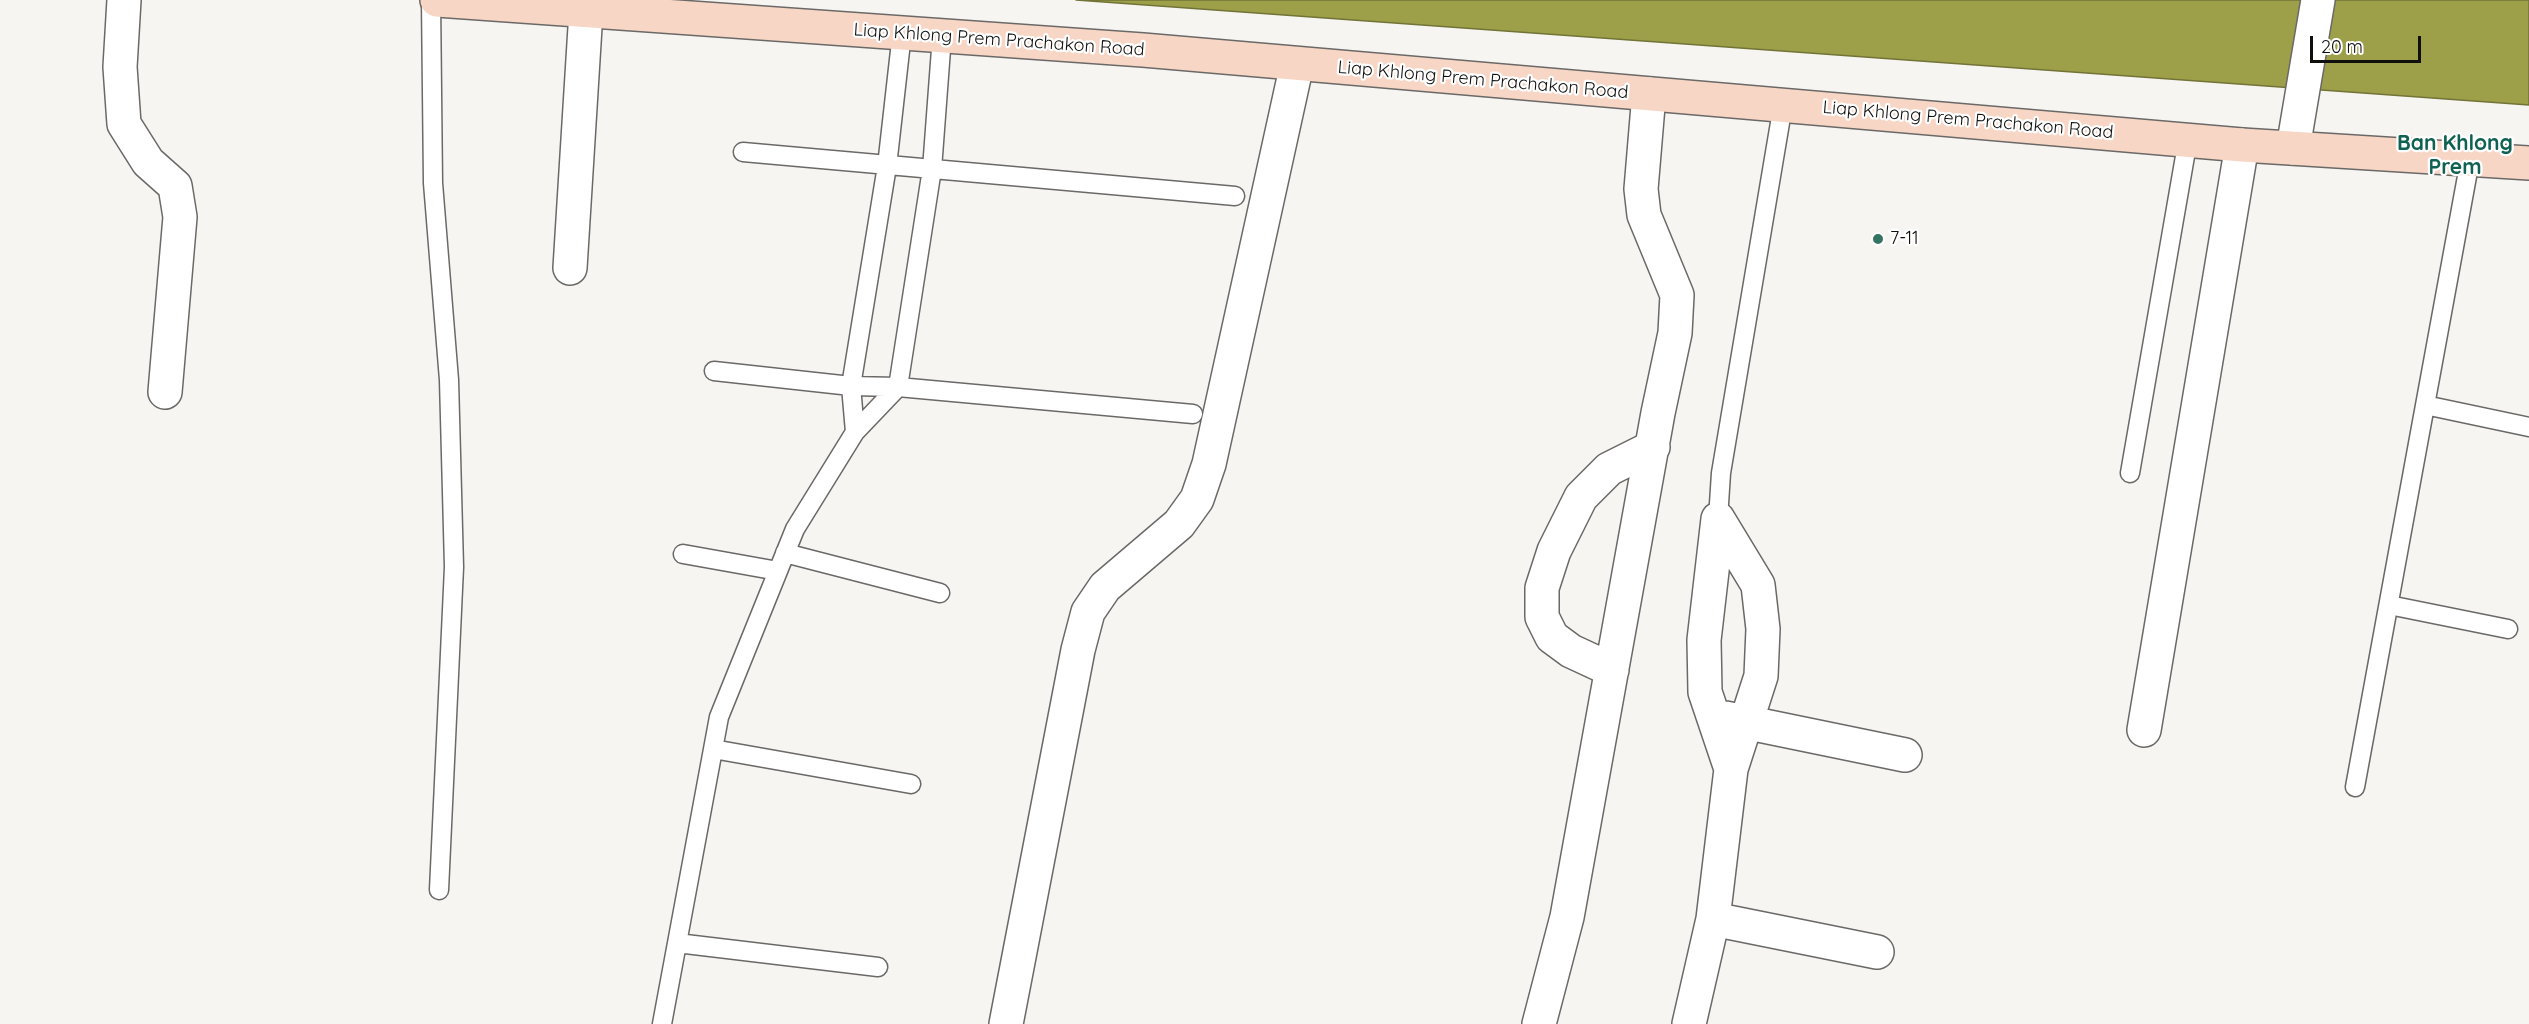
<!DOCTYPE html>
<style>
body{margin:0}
#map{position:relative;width:2529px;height:1024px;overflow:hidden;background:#f7f5f2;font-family:Quicksand,sans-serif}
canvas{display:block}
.scale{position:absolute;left:2310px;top:36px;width:111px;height:27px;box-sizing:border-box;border:3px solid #0f0f0e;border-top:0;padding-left:8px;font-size:18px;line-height:21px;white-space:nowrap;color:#0f0f0e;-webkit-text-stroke:4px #fff;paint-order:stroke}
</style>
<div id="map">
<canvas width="2529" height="1024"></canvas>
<div class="scale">20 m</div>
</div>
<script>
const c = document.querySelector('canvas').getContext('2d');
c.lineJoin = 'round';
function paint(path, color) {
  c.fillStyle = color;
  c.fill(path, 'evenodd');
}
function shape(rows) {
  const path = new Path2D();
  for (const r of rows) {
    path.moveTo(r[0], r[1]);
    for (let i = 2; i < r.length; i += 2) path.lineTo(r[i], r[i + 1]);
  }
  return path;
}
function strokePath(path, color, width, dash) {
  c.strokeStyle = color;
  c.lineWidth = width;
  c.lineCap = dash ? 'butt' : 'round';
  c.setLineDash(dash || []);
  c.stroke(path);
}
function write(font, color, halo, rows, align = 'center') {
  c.font = font + ' Quicksand,sans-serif';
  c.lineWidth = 4.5;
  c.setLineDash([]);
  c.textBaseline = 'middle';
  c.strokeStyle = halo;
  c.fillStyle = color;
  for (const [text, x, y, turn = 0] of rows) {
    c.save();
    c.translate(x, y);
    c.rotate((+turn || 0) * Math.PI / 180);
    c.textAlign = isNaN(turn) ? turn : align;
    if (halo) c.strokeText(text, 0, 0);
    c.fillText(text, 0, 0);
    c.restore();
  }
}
const water = shape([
 [1076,0,2529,0,2529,105,1076,0]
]);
const lane = shape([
 [431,0,433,183,449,380,454,567,439,890],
 [743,152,1235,196],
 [714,371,851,386,898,387,1193,414],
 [2425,405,2529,427],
 [855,432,851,386,887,166,902,33],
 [2130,473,2188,139],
 [1718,519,1721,473,1783,105],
 [785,553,940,593],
 [683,554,778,571],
 [2389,605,2508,629],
 [713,749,911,784],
 [2355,787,2470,160],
 [677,943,878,967],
 [662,1024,719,717,795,529,855,432,898,387,932,169,942,36]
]);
const street = shape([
 [124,0,120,67,124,124,148,162,175,186,180,217,165,392],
 [2293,148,2318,0],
 [570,268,586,11],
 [1718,519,1704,640,1705,692,1731,769],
 [1612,670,1571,651,1552,637,1542,617,1542,588,1554,551,1581,497,1609,469,1653,447],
 [1725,718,1905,755],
 [2144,730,2242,145],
 [1713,919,1877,952],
 [1006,1024,1078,650,1088,612,1105,587,1179,524,1197,499,1209,464,1297,64],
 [1539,1024,1567,917,1658,413,1675,333,1677,295,1644,215,1641,189,1649,94],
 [1689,1024,1713,919,1731,769,1761,676,1763,629,1758,585,1718,519]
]);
const secondary = shape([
 [437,0,1143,50,2242,145,2529,163]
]);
const markers = [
 [1878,239,6,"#327362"]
];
const streetNames = [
 ["Liap Khlong Prem Prachakon Road",999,40,4],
 ["Liap Khlong Prem Prachakon Road",1483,80,5],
 ["Liap Khlong Prem Prachakon Road",1968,120,5]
];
const poiNames = [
 ["7-11",1890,239]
];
const quarterNames = [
 ["Ban Khlong",2455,144],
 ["Prem",2455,168]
];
paint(water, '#9d9f49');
strokePath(water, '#727437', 1.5);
strokePath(lane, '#6b6967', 21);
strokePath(street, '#6b6967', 36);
strokePath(secondary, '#6b6967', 36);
strokePath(lane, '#fff', 18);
strokePath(street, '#fff', 33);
strokePath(secondary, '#f7d6c6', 33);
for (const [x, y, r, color] of markers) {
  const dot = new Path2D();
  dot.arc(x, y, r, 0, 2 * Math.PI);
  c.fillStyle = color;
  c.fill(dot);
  strokePath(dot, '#fff', 2);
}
write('18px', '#0f0f0e', '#fff', streetNames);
write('18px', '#0f0f0e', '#fff', poiNames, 'left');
write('bold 21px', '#0e6251', '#fff', quarterNames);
</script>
